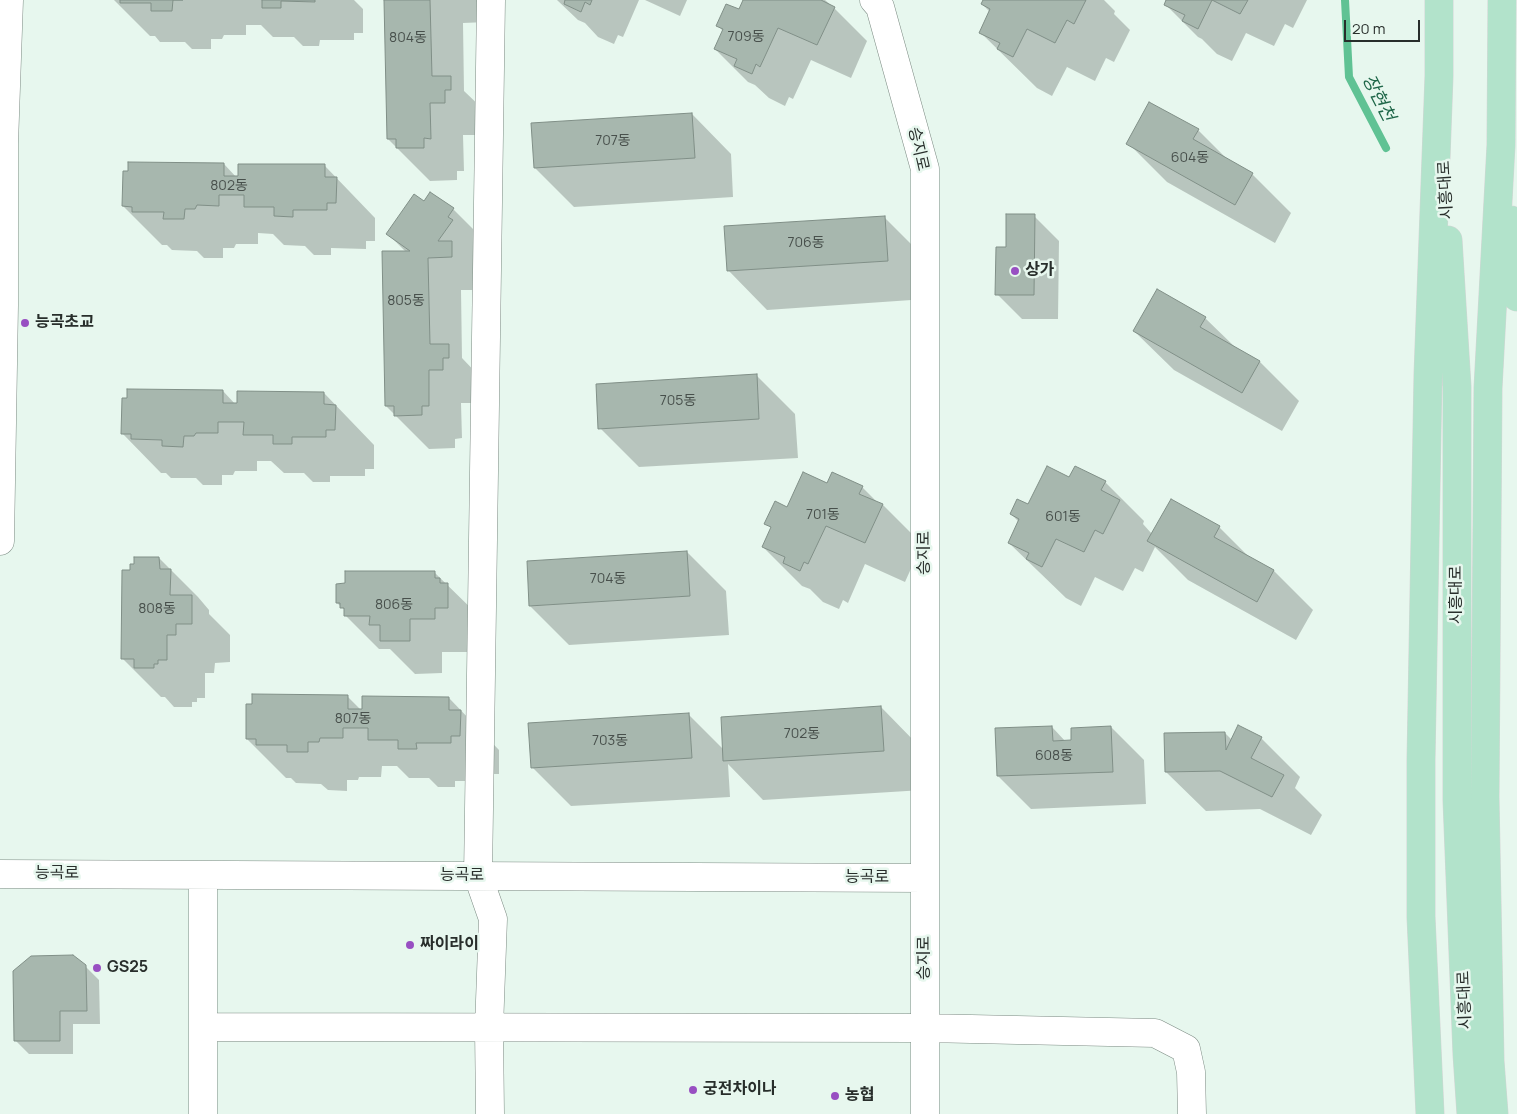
<!DOCTYPE html>
<meta charset="utf-8">
<style>
body{margin:0}
#map{position:relative;width:1517px;height:1114px;overflow:hidden;background:#e7f7ee;font-family:Manrope,sans-serif}
canvas{display:block}
.scale{position:absolute;left:1344px;top:20px;width:76px;height:22px;box-sizing:border-box;border:2px solid #282e2b;border-top:0;padding-left:6px;font-size:15px;line-height:18px;white-space:nowrap;color:#282e2b;-webkit-text-stroke:4px #e7f7ee;paint-order:stroke}
</style>
<div id="map">
<canvas width="1517" height="1114"></canvas>
<div class="scale">20 m</div>
</div>
<script>
const c = document.querySelector('canvas').getContext('2d');
c.lineJoin = 'round';
function paint(path, color) {
  c.fillStyle = color;
  c.fill(path, 'evenodd');
}
function shape(rows) {
  const path = new Path2D();
  for (const r of rows) {
    path.moveTo(r[0], r[1]);
    for (let i = 2; i < r.length; i += 2) path.lineTo(r[i], r[i + 1]);
  }
  return path;
}
function strokePath(path, color, width, dash) {
  c.strokeStyle = color;
  c.lineWidth = width;
  c.lineCap = dash ? 'butt' : 'round';
  c.setLineDash(dash || []);
  c.stroke(path);
}
function write(font, color, halo, rows, align = 'center') {
  c.font = font + ' Manrope,"Noto Sans KR",sans-serif';
  c.lineWidth = 5;
  c.setLineDash([]);
  c.textBaseline = 'middle';
  c.strokeStyle = halo;
  c.fillStyle = color;
  for (const [text, x, y, turn = 0] of rows) {
    c.save();
    c.translate(x, y);
    c.rotate((+turn || 0) * Math.PI / 180);
    c.textAlign = isNaN(turn) ? turn : align;
    if (halo) c.strokeText(text, 0, 0);
    c.fillText(text, 0, 0);
    c.restore();
  }
}
const shadow = shape([
 [114,0,354,0,363,9,363,33,354,33,354,40,320,40,319,46,303,46,294,37,273,37,261,25,246,25,246,35,224,35,222,39,211,39,211,49,192,49,185,42,160,42,155,36,150,36],
 [386,0,479,0,487,22,463,23,464,91,484,110,478,135,463,135,464,171,457,171,457,180,430,181,388,139],
 [557,0,639,0,623,37,618,35,614,44,598,37,585,23,578,20],
 [645,0,687,0,680,16],
 [744,0,825,0,834,8,867,41,851,78,811,60,793,99,789,97,785,106,769,98,755,85,748,82,715,49,723,31,718,26,739,11],
 [985,0,1104,0,1115,11,1114,14,1130,30,1114,62,1106,58,1095,81,1067,67,1052,96,1037,88,980,32,990,12,982,4],
 [1168,0,1307,0,1293,28,1285,24,1274,46,1246,33,1232,61,1217,54,1202,39,1198,37,1165,4],
 [692,114,731,154,733,197,574,207,535,168],
 [1198,130,1229,161,1252,174,1291,213,1275,243,1167,182,1128,143],
 [224,164,237,178,325,166,375,218,375,241,366,241,366,249,331,248,331,255,314,255,305,246,284,245,273,234,258,233,258,244,236,244,234,248,223,248,223,258,204,258,197,251,172,250,167,245,162,245,123,206],
 [424,202,453,209,486,242,485,290,461,290,462,358,481,378,476,403,461,403,462,438,455,439,455,448,429,449,386,406,406,252,388,234],
 [1034,216,1059,241,1058,319,1022,319,997,294,1007,249],
 [884,217,923,256,926,299,767,310,728,270],
 [1205,318,1236,348,1260,362,1299,401,1282,431,1174,370,1134,331],
 [756,375,795,414,798,458,639,467,600,428],
 [223,391,236,405,324,393,374,445,374,469,365,469,365,476,330,476,330,482,313,482,304,473,284,473,271,461,257,461,257,471,235,471,233,475,222,475,222,485,203,485,196,478,171,478,166,473,161,473,122,433],
 [1070,478,1105,482,1144,521,1143,524,1152,534,1171,500,1219,527,1250,558,1274,571,1313,610,1296,640,1188,580,1155,547,1143,572,1135,568,1123,591,1095,577,1081,606,1066,598,1009,543,1019,522,1011,514,1028,506],
 [828,485,862,487,878,503,883,505,922,544,905,582,865,564,848,603,843,600,839,609,823,602,810,589,802,586,763,547,772,529,766,523],
 [687,552,726,591,729,635,569,645,530,606],
 [159,558,198,597,209,610,209,614,230,635,230,662,215,663,214,673,205,673,205,698,197,698,197,702,192,702,192,707,174,707,165,697,161,697,122,658,131,571],
 [434,572,480,617,480,641,468,641,468,652,442,652,442,673,415,674,390,649,379,649,346,616,346,611,337,603],
 [347,696,361,710,449,698,499,750,499,774,490,774,490,781,455,781,455,787,438,787,429,778,409,778,397,766,382,766,381,777,359,777,358,780,347,780,347,791,328,790,321,784,296,783,291,778,286,778,247,739],
 [881,707,920,747,923,790,763,800,728,764,730,797,571,806,532,767,688,714,724,750],
 [1052,727,1066,742,1111,727,1144,760,1146,804,1031,809,998,776],
 [1225,733,1232,740,1261,738,1300,777,1295,788,1322,815,1311,835,1260,809,1206,811,1166,772],
 [85,966,99,980,100,1024,73,1024,73,1054,29,1054,15,1040]
]);
const stream = shape([
 [1345,0,1349,77,1386,148]
]);
const building = shape([
 [120,0,183,0,173,0,172,11,151,11,151,3,120,3,120,0],
 [262,0,315,0,315,2,281,1,281,8,262,8,262,0],
 [384,0,430,0,432,76,451,76,451,90,445,90,445,103,430,103,431,139,424,138,424,148,396,148,396,139,387,139,384,0],
 [565,0,592,0,590,5,585,2,581,12,564,4,565,0],
 [743,0,821,0,835,7,817,45,778,28,760,67,756,64,752,74,734,66,737,59,714,49,723,29,716,26,726,4,739,9,743,0],
 [983,0,1086,0,1074,24,1067,20,1055,43,1027,29,1013,57,997,49,1000,43,979,33,990,9,981,4,983,0],
 [1166,0,1248,0,1240,14,1212,0,1198,29,1182,21,1185,15,1164,5,1166,0],
 [1149,102,1199,129,1193,139,1253,173,1235,205,1126,144,1149,102],
 [692,113,695,158,534,168,531,123,692,113],
 [128,162,224,163,224,176,238,176,238,164,325,164,325,177,337,177,336,203,327,203,327,210,293,210,293,217,274,216,274,207,244,207,244,195,219,195,219,206,197,205,195,209,185,209,184,219,163,219,164,212,132,212,132,207,122,206,123,171,128,171,128,162],
 [430,192,454,208,448,217,453,220,438,241,452,241,452,257,428,258,430,344,449,344,449,358,443,358,443,370,429,370,429,406,422,406,422,415,394,416,394,406,385,406,382,251,410,251,386,234,414,194,424,201,430,192],
 [1006,214,1035,214,1034,295,995,295,996,247,1006,247,1006,214],
 [885,216,888,261,727,271,724,226,885,216],
 [1157,289,1206,317,1200,327,1260,361,1242,393,1133,331,1157,289],
 [757,374,759,419,598,429,596,384,757,374],
 [127,389,223,390,223,403,237,403,237,391,324,392,324,404,336,405,335,430,326,430,326,437,292,437,292,444,273,444,273,435,243,435,244,422,218,422,218,433,196,433,194,436,184,436,183,447,162,446,162,440,131,439,131,434,121,434,122,398,127,398,127,389],
 [1047,466,1069,477,1075,466,1106,481,1101,490,1120,500,1103,534,1095,530,1084,552,1056,539,1042,567,1026,559,1029,553,1008,543,1019,519,1010,514,1017,499,1028,504,1047,466],
 [803,472,827,483,832,472,863,486,859,494,883,504,865,543,826,526,808,564,804,562,800,571,783,563,785,557,762,547,771,527,764,524,775,501,787,507,803,472],
 [1171,499,1220,526,1214,537,1274,570,1257,602,1147,541,1171,499],
 [687,551,690,596,529,606,527,561,687,551],
 [134,557,159,557,160,569,171,569,170,595,192,595,192,624,176,624,176,635,167,635,167,660,158,660,158,664,154,664,154,668,134,668,134,659,121,659,122,570,130,570,130,564,134,564,134,557],
 [345,571,435,571,435,578,440,578,440,583,448,583,448,608,435,608,435,619,410,619,410,641,380,641,380,625,369,625,370,616,344,616,344,608,340,608,340,603,336,603,336,584,345,583,345,571],
 [252,694,348,695,348,709,362,709,362,696,449,697,449,710,461,710,460,736,451,736,451,743,416,743,417,749,398,749,398,740,368,740,368,728,343,728,343,738,320,738,319,742,308,742,308,752,287,752,287,745,256,745,256,739,246,739,246,704,252,704,252,694],
 [881,706,884,751,723,761,721,717,881,706],
 [689,713,692,758,531,768,528,723,689,713],
 [1238,725,1262,737,1251,758,1284,775,1272,797,1220,771,1165,772,1164,733,1225,732,1226,750,1238,725],
 [1052,726,1053,741,1071,740,1071,728,1111,726,1113,772,997,776,995,728,1052,726],
 [73,955,86,965,87,1011,60,1011,60,1041,14,1041,13,971,31,956,73,955]
]);
const minor = shape([
 [874,0,880,7,925,169,925,1114],
 [0,541,4,305,4,144,9,0],
 [0,874,925,878],
 [203,875,203,1114],
 [203,1027,925,1028,1155,1033,1186,1049,1191,1072,1192,1114],
 [490,1114,489,1028,493,919,478,876,491,0]
]);
const major = shape([
 [1511,220,1517,297],
 [1448,240,1457,387,1457,800,1467,1054,1471,1114],
 [1430,1114,1421,917,1421,760,1428,375,1439,76,1439,0],
 [1494,1114,1490,1061,1485,797,1488,388,1501,145,1502,0]
]);
const markers = [
 [1015,271,5,"#984fc2"],
 [25,323,5,"#984fc2"],
 [410,945,5,"#984fc2"],
 [97,968,5,"#984fc2"],
 [693,1090,5,"#984fc2"],
 [835,1096,5,"#984fc2"]
];
const numberNames = [
 ["709동",746,37],
 ["804동",408,38],
 ["707동",613,141],
 ["604동",1190,158],
 ["802동",229,186],
 ["706동",806,243],
 ["805동",406,301],
 ["705동",678,401],
 ["701동",823,515],
 ["601동",1063,517],
 ["704동",608,579],
 ["806동",394,605],
 ["808동",157,609],
 ["807동",353,719],
 ["702동",802,734],
 ["703동",610,741],
 ["608동",1054,756]
];
const streetNames = [
 ["승지로",918,149,77],
 ["시흥대로",1446,190,-93],
 ["승지로",925,553,-90],
 ["시흥대로",1457,595,-90],
 ["능곡로",57,874],
 ["능곡로",462,876],
 ["능곡로",867,878],
 ["승지로",925,958,-90],
 ["시흥대로",1465,1000,-92]
];
const poiNames = [
 ["상가",1025,271],
 ["능곡초교",35,323],
 ["짜이라이",420,945],
 ["GS25",107,968],
 ["궁전차이나",703,1090],
 ["농협",845,1096]
];
const waterNames = [
 ["장현천",1378,98,63]
];
paint(shadow, '#0003');
strokePath(stream, '#60c294', 8);
paint(building, '#a7b7ae');
strokePath(building, '#808f87', 1);
strokePath(minor, '#7c8b83', 29);
strokePath(major, '#d4d5d5', 29);
strokePath(minor, '#fff', 28);
strokePath(major, '#b2e3cb', 28);
for (const [x, y, r, color] of markers) {
  const dot = new Path2D();
  dot.arc(x, y, r, 0, 2 * Math.PI);
  c.fillStyle = color;
  c.fill(dot);
  strokePath(dot, '#e7f7ee', 2);
}
write('14px', '#48504c', null, numberNames);
write('16px', '#282e2b', '#e7f7ee', streetNames);
write('bold 16px', '#282e2b', '#e7f7ee', poiNames, 'left');
write('italic 18px', '#1e6648', '#e7f7ee', waterNames);
</script>
